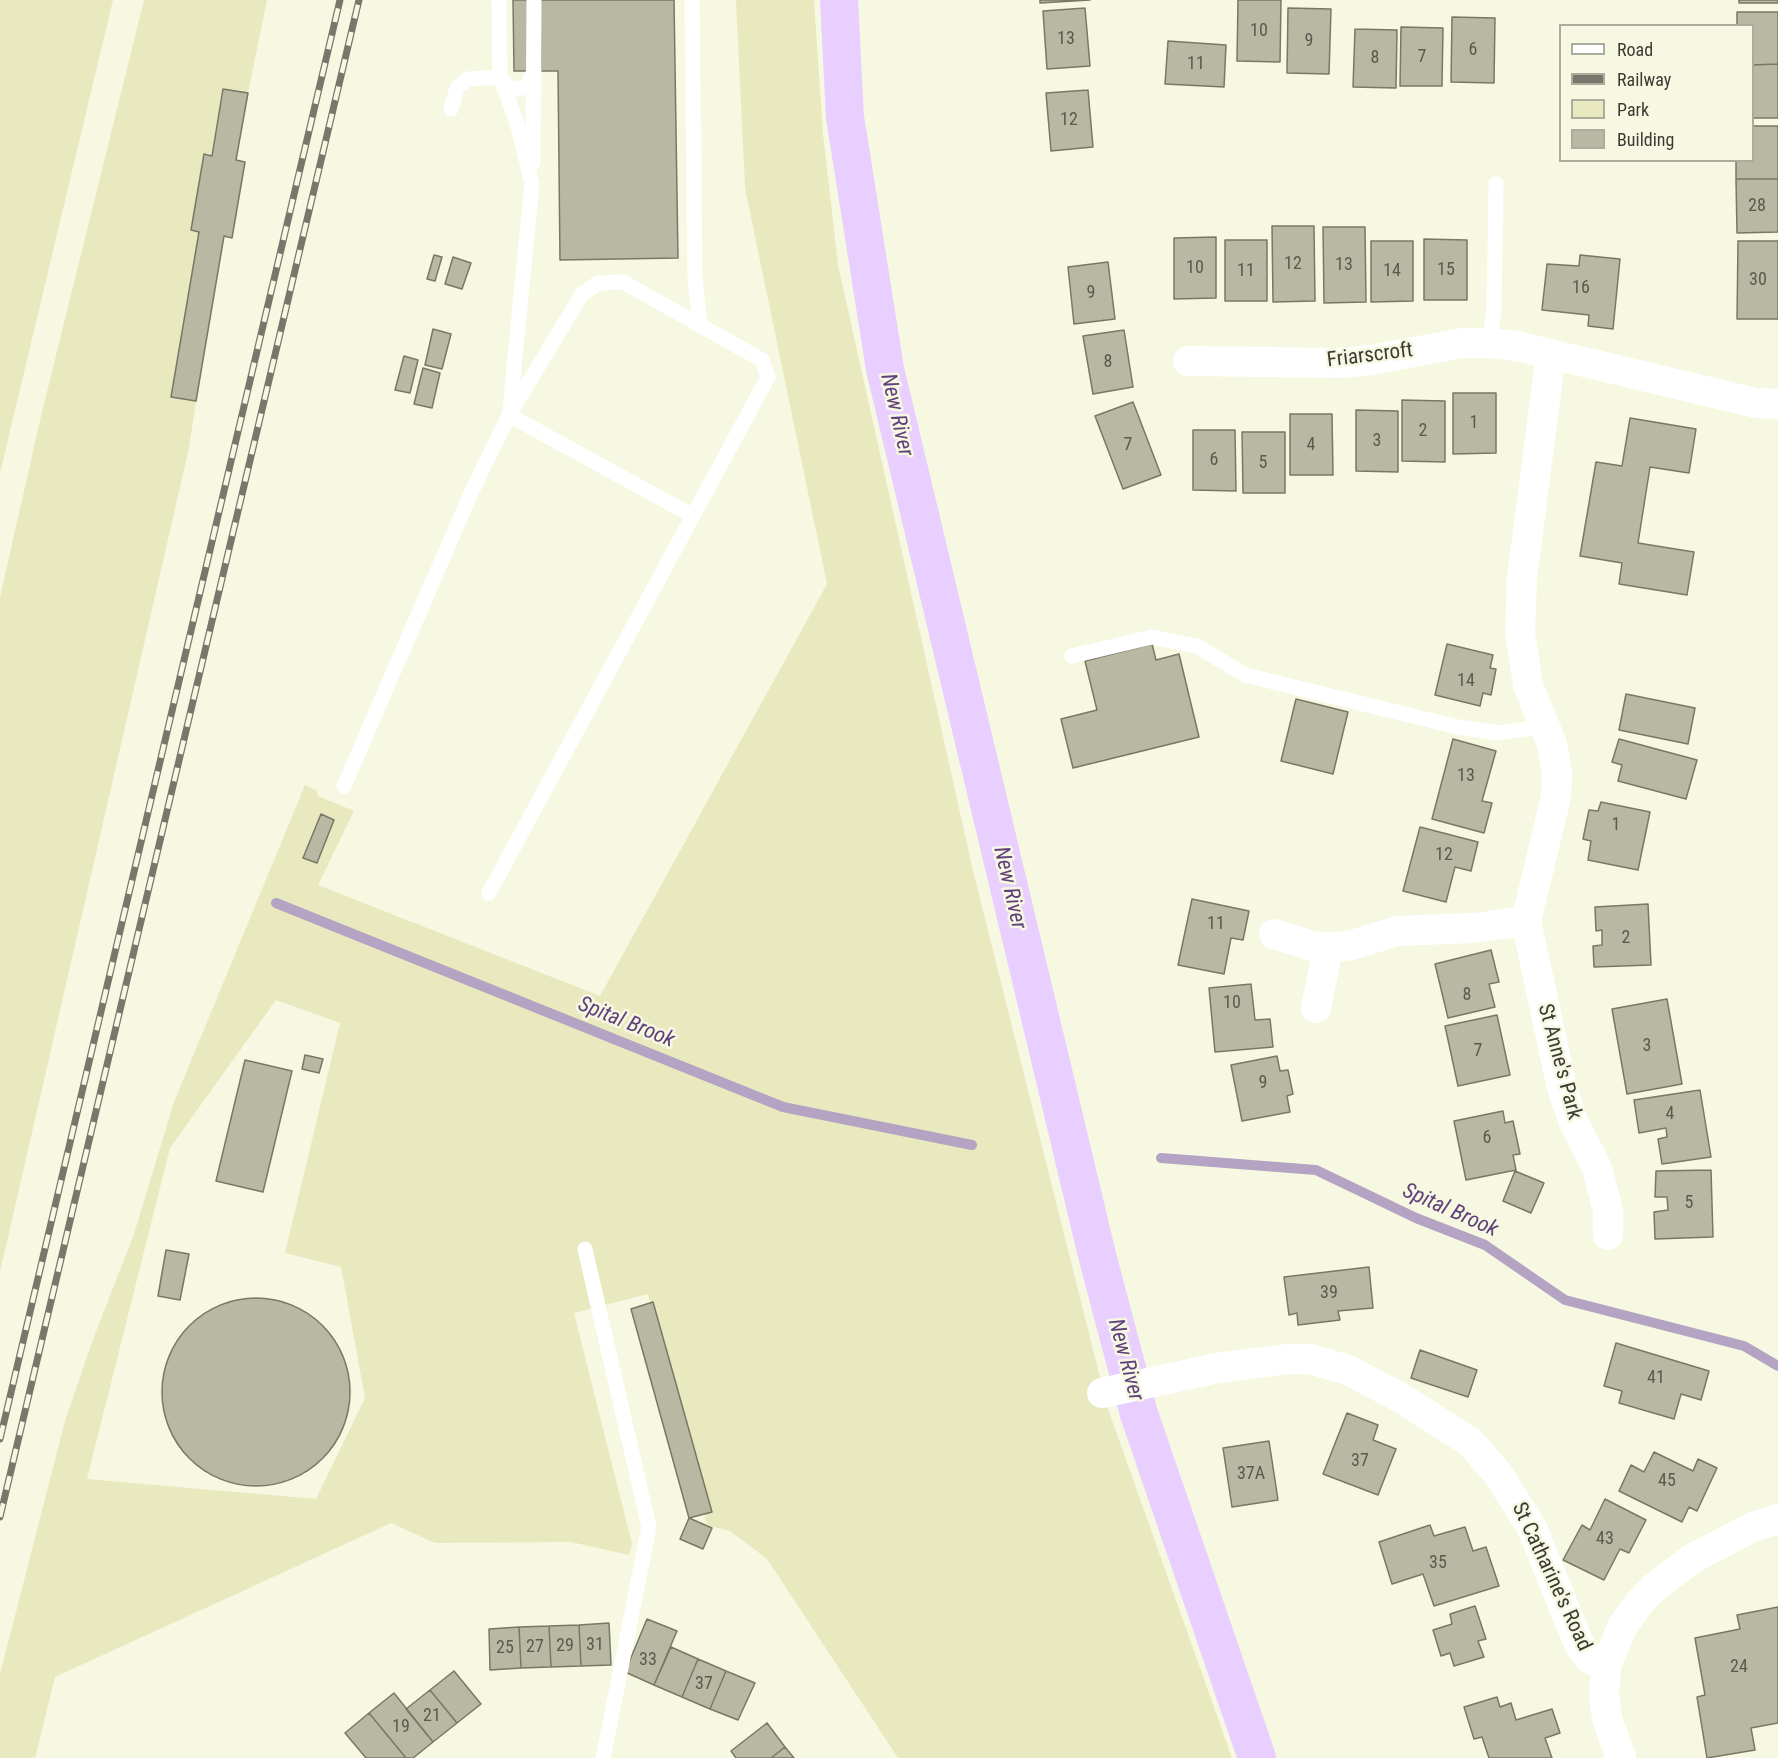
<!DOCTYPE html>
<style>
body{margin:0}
#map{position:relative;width:1778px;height:1758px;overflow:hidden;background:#f7f8e2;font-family:"Roboto Condensed",sans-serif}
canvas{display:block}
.legend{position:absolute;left:1559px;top:24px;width:195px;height:138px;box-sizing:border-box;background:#f7f8e2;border:2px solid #acac9c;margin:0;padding:8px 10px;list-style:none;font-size:18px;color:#3b3b33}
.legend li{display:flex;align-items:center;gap:12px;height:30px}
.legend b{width:30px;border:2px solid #acac9c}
</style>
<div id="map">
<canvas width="1778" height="1758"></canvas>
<ul class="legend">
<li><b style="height:8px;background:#fff"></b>Road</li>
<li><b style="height:8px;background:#77786b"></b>Railway</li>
<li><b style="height:16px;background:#e9e9bf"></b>Park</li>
<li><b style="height:16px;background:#b8b8a3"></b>Building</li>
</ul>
</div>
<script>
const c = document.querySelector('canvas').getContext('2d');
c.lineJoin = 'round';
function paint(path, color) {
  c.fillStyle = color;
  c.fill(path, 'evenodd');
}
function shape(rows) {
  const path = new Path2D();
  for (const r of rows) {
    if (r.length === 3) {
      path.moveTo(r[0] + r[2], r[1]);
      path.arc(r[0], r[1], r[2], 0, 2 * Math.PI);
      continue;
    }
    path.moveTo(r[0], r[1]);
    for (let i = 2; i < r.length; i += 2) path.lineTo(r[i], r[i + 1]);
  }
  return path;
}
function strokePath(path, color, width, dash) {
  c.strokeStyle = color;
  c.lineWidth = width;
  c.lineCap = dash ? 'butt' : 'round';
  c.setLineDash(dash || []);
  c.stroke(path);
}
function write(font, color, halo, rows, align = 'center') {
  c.font = font + ' "Roboto Condensed",sans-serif';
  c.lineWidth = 5;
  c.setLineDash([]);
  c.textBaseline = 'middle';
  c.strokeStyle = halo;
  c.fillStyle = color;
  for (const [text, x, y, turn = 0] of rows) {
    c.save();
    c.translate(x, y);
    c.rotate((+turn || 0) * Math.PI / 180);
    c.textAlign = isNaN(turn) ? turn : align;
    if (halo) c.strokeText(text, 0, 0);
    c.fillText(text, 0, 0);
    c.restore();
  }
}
const green = shape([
 [0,0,113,0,0,473],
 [144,0,267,0,248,93,223,89,212,156,204,155,191,230,199,232,196,401,189,448,0,1272,0,597,41,416],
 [736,0,814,0,823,134,838,265,973,871,1108,1409,1232,1758,898,1758,767,1559,730,1531,707,1525,648,1294,574,1313,632,1544,629,1555,571,1542,435,1543,391,1523,55,1677,35,1758,0,1758,0,1674,65,1421,92,1342,134,1234,174,1102,305,785,317,791,318,796,354,811,318,885,600,996,827,584,745,188],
 [276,1000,340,1023,285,1253,341,1267,365,1398,316,1499,87,1479,170,1148]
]);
const stream = shape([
 [276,903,783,1107,972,1145],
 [1161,1158,1316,1170,1416,1218,1485,1245,1565,1300,1744,1346,1778,1366]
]);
const canal = shape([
 [839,0,845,117,885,369,1097,1255,1139,1414,1257,1758]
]);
const building = shape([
 [513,0,674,0,678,258,560,260,558,71,514,71,513,0],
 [1040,0,1090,0,1040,3,1040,0],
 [1238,0,1281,0,1280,62,1237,61,1238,0],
 [1739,0,1778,0,1778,3,1739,3,1739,0],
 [1085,8,1090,66,1047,69,1043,11,1085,8],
 [1288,8,1331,9,1329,74,1287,73,1288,8],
 [1737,12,1778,12,1778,64,1752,65,1752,26,1737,26,1737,12],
 [1452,17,1495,18,1494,83,1451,82,1452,17],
 [1401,27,1443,28,1442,86,1400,86,1401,27],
 [1355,29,1397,30,1396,88,1353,87,1355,29],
 [1168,41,1226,45,1224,87,1165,84,1168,41],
 [1778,64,1778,118,1752,118,1752,65,1778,64],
 [223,89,248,93,236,160,245,162,232,238,224,236,196,401,171,397,199,232,191,230,204,154,212,156,223,89],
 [1088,90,1093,147,1051,151,1046,93,1088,90],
 [1752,126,1778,126,1778,179,1736,179,1736,160,1752,160,1752,126],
 [1736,179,1778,179,1778,232,1737,233,1736,179],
 [1272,226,1314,226,1315,301,1273,302,1272,226],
 [1323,227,1365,227,1366,302,1324,303,1323,227],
 [1216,237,1216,298,1174,299,1174,238,1216,237],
 [1424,239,1467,240,1467,300,1424,300,1424,239],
 [1225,240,1267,240,1267,301,1225,301,1225,240],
 [1371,241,1413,241,1413,301,1371,302,1371,241],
 [1738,241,1778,241,1778,319,1737,319,1738,241],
 [434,255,442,257,435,281,427,279,434,255],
 [1580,255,1620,259,1613,329,1588,326,1589,315,1542,310,1547,264,1579,266,1580,255],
 [453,257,471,263,462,289,445,284,453,257],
 [1108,262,1115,319,1074,324,1068,267,1108,262],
 [433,329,451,334,442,369,425,365,433,329],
 [1124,330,1133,387,1093,394,1083,336,1124,330],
 [404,356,418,360,410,393,395,390,404,356],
 [423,368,440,373,432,408,414,404,423,368],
 [1453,393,1496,393,1496,453,1453,454,1453,393],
 [1402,400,1445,401,1445,462,1402,461,1402,400],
 [1133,402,1161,475,1123,489,1095,416,1133,402],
 [1356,410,1398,411,1398,472,1356,471,1356,410],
 [1290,414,1332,414,1333,475,1290,475,1290,414],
 [1630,418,1696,429,1689,473,1650,467,1638,543,1694,552,1687,595,1619,584,1622,563,1580,556,1596,462,1622,466,1630,418],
 [1193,430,1235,430,1236,491,1193,490,1193,430],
 [1242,432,1285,432,1285,493,1243,493,1242,432],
 [1152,644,1156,660,1179,654,1199,737,1073,768,1061,719,1097,710,1085,661,1152,644],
 [1447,644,1493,655,1490,668,1496,669,1491,695,1483,693,1480,706,1435,695,1447,644],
 [1626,694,1695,708,1688,744,1619,730,1626,694],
 [1296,699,1348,712,1333,774,1281,761,1296,699],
 [1453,739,1496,751,1482,801,1492,803,1484,833,1432,819,1453,739],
 [1619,739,1697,760,1686,799,1618,781,1622,765,1612,762,1619,739],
 [1601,802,1650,812,1638,870,1588,860,1591,841,1583,839,1589,810,1598,811,1601,802],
 [321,814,334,820,317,863,303,858,321,814],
 [1420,827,1478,842,1471,871,1455,867,1446,902,1403,891,1420,827],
 [1192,899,1249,911,1243,940,1231,938,1224,974,1178,965,1192,899],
 [1648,904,1651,965,1594,967,1593,946,1602,945,1602,930,1596,931,1595,907,1648,904],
 [1491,950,1499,982,1489,984,1495,1007,1448,1018,1435,964,1491,950],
 [1251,984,1255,1020,1270,1019,1273,1047,1215,1052,1209,988,1251,984],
 [1667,999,1682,1084,1627,1094,1612,1009,1667,999],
 [1497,1015,1510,1075,1458,1086,1445,1026,1497,1015],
 [305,1055,323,1059,319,1073,302,1069,305,1055],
 [1277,1056,1280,1071,1288,1070,1293,1094,1287,1096,1290,1112,1242,1121,1231,1065,1277,1056],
 [245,1060,292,1071,263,1192,216,1181,245,1060],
 [1700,1090,1711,1157,1662,1164,1658,1139,1667,1137,1666,1128,1639,1133,1634,1100,1700,1090],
 [1503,1111,1505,1123,1513,1121,1520,1154,1513,1155,1516,1170,1466,1180,1454,1121,1503,1111],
 [1711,1170,1713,1237,1655,1239,1654,1212,1668,1210,1667,1197,1655,1197,1656,1171,1711,1170],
 [1515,1171,1544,1183,1531,1213,1503,1201,1515,1171],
 [166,1250,189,1254,180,1300,158,1296,166,1250],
 [1369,1267,1373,1308,1338,1311,1340,1320,1298,1325,1297,1313,1289,1315,1284,1277,1369,1267],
 [256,1392,94],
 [653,1302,712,1512,689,1518,631,1309,653,1302],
 [1616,1343,1709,1371,1701,1400,1681,1394,1674,1419,1619,1403,1622,1391,1604,1386,1616,1343],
 [1420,1350,1477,1370,1468,1397,1411,1378,1420,1350],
 [1347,1413,1378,1425,1373,1440,1396,1449,1378,1495,1323,1474,1347,1413],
 [1269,1441,1278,1500,1232,1507,1223,1448,1269,1441],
 [1654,1452,1693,1471,1698,1459,1717,1468,1697,1511,1689,1507,1682,1522,1619,1491,1631,1465,1644,1472,1654,1452],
 [1605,1499,1646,1520,1629,1553,1620,1549,1604,1580,1563,1560,1582,1525,1590,1530,1605,1499],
 [689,1518,712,1528,703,1549,680,1539,689,1518],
 [1430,1525,1434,1536,1465,1527,1473,1551,1486,1547,1499,1586,1434,1606,1423,1574,1392,1584,1379,1542,1430,1525],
 [1475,1606,1486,1639,1478,1641,1484,1657,1454,1666,1450,1653,1441,1656,1433,1630,1452,1624,1450,1614,1475,1606],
 [1778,1607,1778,1723,1751,1728,1755,1750,1707,1758,1697,1697,1705,1695,1695,1638,1740,1629,1737,1615,1778,1607],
 [647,1619,677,1631,654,1685,625,1672,647,1619],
 [609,1623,611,1665,581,1666,579,1625,609,1623],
 [579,1625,581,1666,551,1667,549,1626,579,1625],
 [549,1626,551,1667,521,1668,519,1627,549,1626],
 [519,1627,521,1668,490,1670,489,1629,519,1627],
 [671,1647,698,1659,682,1697,654,1685,671,1647],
 [698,1659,726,1671,710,1709,682,1697,698,1659],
 [454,1671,481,1704,457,1723,430,1690,454,1671],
 [726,1671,755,1683,738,1720,710,1709,726,1671],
 [430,1690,457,1723,433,1742,406,1709,430,1690],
 [394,1693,433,1742,413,1758,406,1758,369,1713,394,1693],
 [1497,1697,1500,1707,1511,1703,1516,1720,1552,1709,1560,1733,1545,1738,1552,1758,1489,1758,1482,1737,1474,1739,1464,1707,1497,1697],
 [369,1713,406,1758,366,1758,345,1733,369,1713],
 [767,1723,785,1747,771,1758,736,1758,731,1751,767,1723],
 [785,1747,794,1758,771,1758,785,1747]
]);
const lane = shape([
 [499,0,500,77,517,123,532,184,510,409],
 [692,0,695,279,700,324],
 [451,109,457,88,468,79,500,77,510,89,520,89,528,84,534,71],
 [533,163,534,0],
 [1489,343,1494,311,1496,184],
 [509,415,693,516],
 [1072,656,1152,637,1197,646,1245,675,1458,727,1499,733,1546,726],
 [344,786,471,493,509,415,582,294,598,283,623,282,762,360,768,377,489,893],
 [585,1249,649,1527,603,1758]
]);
const street = shape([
 [1551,354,1522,578,1520,633,1528,685,1552,744,1557,773,1556,797,1526,921,1562,1088,1574,1123,1597,1168,1608,1211,1608,1235],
 [1188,361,1339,363,1371,360,1462,343,1489,343,1517,346,1756,403,1778,404],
 [1274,934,1312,946,1328,948,1352,945,1397,931,1474,928,1526,921],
 [1316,1008,1328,948],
 [1102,1393,1217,1368,1288,1359,1310,1359,1348,1370,1401,1398,1470,1442,1498,1474,1532,1528,1579,1644,1589,1658,1606,1667],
 [1621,1758,1607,1718,1604,1695,1606,1667,1622,1627,1639,1603,1655,1587,1693,1558,1753,1527,1778,1519]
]);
const rail = shape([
 [0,1439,340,0],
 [0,1517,359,0]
]);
const numberNames = [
 ["10",1259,31],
 ["13",1066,39],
 ["9",1309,41],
 ["6",1473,50],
 ["7",1422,57],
 ["8",1375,58],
 ["11",1196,64],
 ["12",1069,120],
 ["28",1757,206],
 ["12",1293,264],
 ["13",1344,265],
 ["10",1195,268],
 ["15",1446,270],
 ["11",1246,271],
 ["14",1392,271],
 ["30",1758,280],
 ["16",1581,288],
 ["9",1091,293],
 ["8",1108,362],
 ["1",1474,423],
 ["2",1423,431],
 ["3",1377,441],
 ["7",1128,445],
 ["4",1311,445],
 ["6",1214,460],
 ["5",1263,463],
 ["14",1466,681],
 ["13",1466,776],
 ["1",1616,825],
 ["12",1444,855],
 ["11",1216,924],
 ["2",1626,938],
 ["8",1467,995],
 ["10",1232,1003],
 ["3",1647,1046],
 ["7",1478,1051],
 ["9",1263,1083],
 ["4",1670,1114],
 ["6",1487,1138],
 ["5",1689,1203],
 ["39",1329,1293],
 ["41",1656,1378],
 ["37",1360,1461],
 ["37A",1251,1474],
 ["45",1667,1481],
 ["43",1605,1539],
 ["35",1438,1563],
 ["31",595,1645],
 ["29",565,1646],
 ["27",535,1647],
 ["25",505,1648],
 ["33",648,1660],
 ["24",1739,1667],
 ["37",704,1684],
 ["21",432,1716],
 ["19",401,1727]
];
const streetNames = [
 ["Friarscroft",1370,356,-7],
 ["St Anne's Park",1559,1062,75],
 ["St Catharine's Road",1551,1577,65]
];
const waterNames = [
 ["New River",896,415,77],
 ["New River",1009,888,77],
 ["Spital Brook",626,1023,22],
 ["Spital Brook",1450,1211,24],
 ["New River",1125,1360,75]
];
paint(green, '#e9e9bf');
strokePath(stream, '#b4a3c2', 10);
strokePath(canal, '#e8cfff', 38);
paint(building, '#b8b8a3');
strokePath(building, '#787865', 1.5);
strokePath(lane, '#fff', 15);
strokePath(street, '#fff', 30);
strokePath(rail, '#77786b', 7);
strokePath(rail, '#f7f8e2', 4.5, [14]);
write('18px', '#5a5a4f', null, numberNames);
write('21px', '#3b3b33', '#f7f8e2', streetNames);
write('italic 22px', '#61417b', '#f7f8e2', waterNames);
</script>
